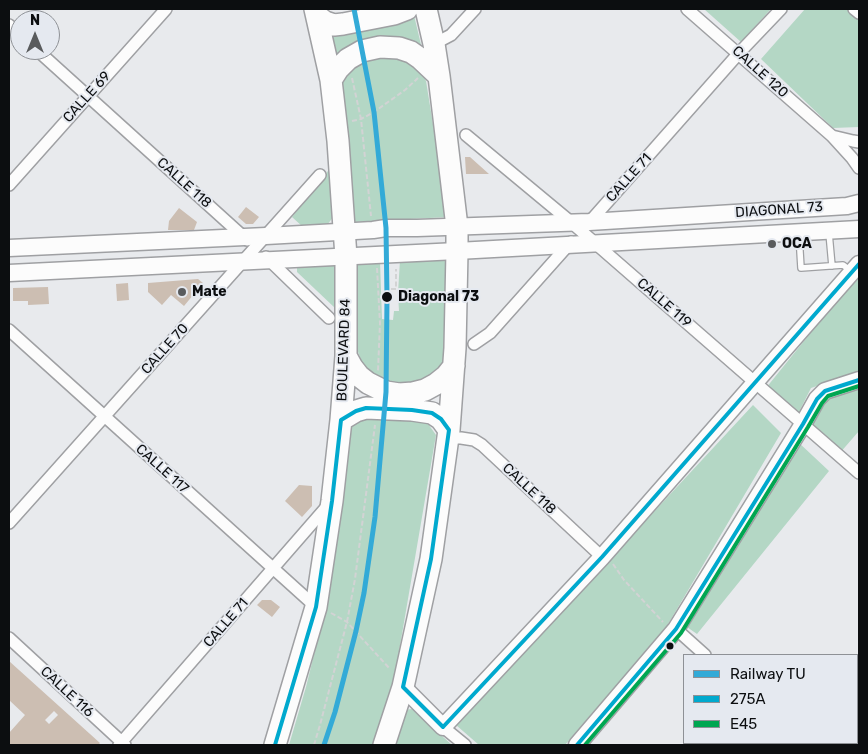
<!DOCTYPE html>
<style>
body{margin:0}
#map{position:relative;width:868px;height:754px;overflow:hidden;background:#e8eaed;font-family:Rubik,sans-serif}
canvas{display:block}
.frame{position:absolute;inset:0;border:10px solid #0c0e10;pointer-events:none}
.legend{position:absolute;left:683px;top:654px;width:175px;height:90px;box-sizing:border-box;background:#e5e9f0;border:1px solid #8e9196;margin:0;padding:6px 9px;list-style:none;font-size:15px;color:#0c0e10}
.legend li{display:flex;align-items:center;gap:10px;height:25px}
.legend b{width:25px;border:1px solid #8e9196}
.north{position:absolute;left:10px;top:10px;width:50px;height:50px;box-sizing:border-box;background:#e5e9f0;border:1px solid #8e9196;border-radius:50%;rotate:0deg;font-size:14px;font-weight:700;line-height:20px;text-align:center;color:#0c0e10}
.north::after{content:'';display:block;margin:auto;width:18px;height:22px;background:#595b5d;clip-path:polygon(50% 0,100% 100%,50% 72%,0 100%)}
</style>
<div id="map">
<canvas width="868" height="754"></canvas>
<div class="frame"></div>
<ul class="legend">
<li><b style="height:6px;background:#33aad7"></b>Railway TU</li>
<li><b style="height:6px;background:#00a9ce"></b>275A</li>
<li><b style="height:6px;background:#00a651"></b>E45</li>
</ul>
<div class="north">N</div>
</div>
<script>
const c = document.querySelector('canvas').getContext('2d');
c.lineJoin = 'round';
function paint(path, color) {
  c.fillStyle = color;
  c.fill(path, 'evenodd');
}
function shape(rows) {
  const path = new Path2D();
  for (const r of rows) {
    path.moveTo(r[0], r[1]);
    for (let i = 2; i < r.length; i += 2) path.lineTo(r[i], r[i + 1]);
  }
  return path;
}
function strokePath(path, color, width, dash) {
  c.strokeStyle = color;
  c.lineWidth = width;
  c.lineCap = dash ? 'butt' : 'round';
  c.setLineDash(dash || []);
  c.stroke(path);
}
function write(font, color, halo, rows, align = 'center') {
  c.font = font + ' Rubik,sans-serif';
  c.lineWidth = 4;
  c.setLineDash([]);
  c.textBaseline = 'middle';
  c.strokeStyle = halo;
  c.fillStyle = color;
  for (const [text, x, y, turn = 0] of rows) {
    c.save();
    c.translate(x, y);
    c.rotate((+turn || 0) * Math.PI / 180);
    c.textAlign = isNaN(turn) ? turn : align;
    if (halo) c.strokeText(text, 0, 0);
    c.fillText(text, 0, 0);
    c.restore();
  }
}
const green = shape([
 [704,9,771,9,741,42],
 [805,9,849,9,859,19,859,127,833,128,761,59],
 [413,11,422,49,333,61,328,31],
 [369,56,396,56,420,69,426,81,448,217,354,222,346,150,336,88,347,68],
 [330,167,334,216,327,225,303,227,292,217,324,178],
 [450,258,445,358,434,375,411,387,392,386,365,370,358,352,358,262,380,261,382,319,393,320,394,311,399,311,398,293,400,260],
 [327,260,337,267,335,308,297,272,297,266],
 [859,273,859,372,811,388,796,418,766,388],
 [859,386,859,431,839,454,811,427,828,396],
 [753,405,781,433,667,626,565,745,479,745,456,725],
 [360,415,426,421,436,435,395,675,374,745,289,745,306,687,325,610,348,425],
 [797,441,829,471,697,634,684,625],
 [412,709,452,745,390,745,403,710]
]);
const building = shape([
 [465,157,470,157,489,174,466,174],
 [246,207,259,217,253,224,246,224,238,217],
 [179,208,197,222,194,230,168,230,169,221],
 [198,279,203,283,184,306,171,295,162,305,148,292,148,283],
 [128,283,129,300,117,301,116,284],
 [48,287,49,304,28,305,28,301,13,301,13,288],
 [299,485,312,486,312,506,302,517,285,501],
 [262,600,271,600,280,607,272,617,257,605],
 [9,661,100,743,98,745,9,745,9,733,25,715,9,700],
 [54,711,58,715,49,724,45,720]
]);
const path = shape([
 [352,78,361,119,371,216],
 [352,121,361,119,374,112,405,90,418,78],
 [377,268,380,323,378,371],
 [391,289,396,289,396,269],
 [613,564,624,580,663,622],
 [331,613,347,622,390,669],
 [314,745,320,725,347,622,355,579,375,425]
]);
const lane = shape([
 [829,233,832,266],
 [799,235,801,268,843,265,851,271]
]);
const street = shape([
 [687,9,832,136,852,158,859,168],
 [854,9,859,13],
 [9,25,20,35],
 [434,44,451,35,475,9],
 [37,50,247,240],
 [466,135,572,223,859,473],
 [832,136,853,141,859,142],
 [9,185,166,9],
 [587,225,739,53,781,9],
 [266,257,329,318],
 [9,330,316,607],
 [474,344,490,333,571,242],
 [448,438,461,438,474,440,482,445,602,557],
 [9,523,320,175],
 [676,629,705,655],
 [9,638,125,745],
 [857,713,859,710],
 [443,727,465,745],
 [804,743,806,745],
 [119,745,329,504],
 [828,745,830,743]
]);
const secondary = shape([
 [9,248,266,236,373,230,386,228,417,228,589,222,847,206,859,203],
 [9,273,457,251,859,229],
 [403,687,443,727,602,557,859,264],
 [577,745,676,629,803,424,817,399,825,391,859,380]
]);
const highway = shape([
 [317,16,325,22,334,25,343,24,394,14,407,9],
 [331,80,338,69,348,59,362,51,380,47,399,48,411,52,421,59,439,76],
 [346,356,352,367,359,376,368,383,386,392,399,394,413,393,425,390,436,384,446,376,454,366],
 [341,420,356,411,366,408,412,410,432,413,441,419,449,430],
 [275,745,316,607,332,501,341,420,346,356,346,257,338,141,331,80,315,9],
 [384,745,403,687,431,559,449,430,455,348,457,251,457,227,439,76,434,44,426,9]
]);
const bus1 = shape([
 [275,745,316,607,332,501,341,420,356,411,366,408,412,410,432,413,441,419,449,430,431,559,403,687,443,727,602,557,859,264],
 [577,745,676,629,803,424,817,399,825,391,859,380]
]);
const bus2 = shape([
 [585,745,681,633,808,427,822,403,828,396,859,386]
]);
const rail1 = shape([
 [324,745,335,712,356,631,364,593,375,517,386,392,387,298,386,228,374,112,354,9]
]);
const markers = [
 [772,244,5,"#595b5d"],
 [182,292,5,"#595b5d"],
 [387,297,6,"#0c0e10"],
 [670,646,4.5,"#0c0e10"]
];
const streetNames = [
 ["CALLE 120",760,72,42],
 ["CALLE 69",87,97,-48],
 ["CALLE 71",629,178,-48],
 ["CALLE 118",184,183,42],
 ["DIAGONAL 73",779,210,-4],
 ["CALLE 119",664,303,41],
 ["CALLE 70",165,349,-48],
 ["BOULEVARD 84",344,350,-88],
 ["CALLE 117",162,469,42],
 ["CALLE 118",529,489,43],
 ["CALLE 71",226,623,-49],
 ["CALLE 116",67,692,43]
];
const poiNames = [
 ["OCA",782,244],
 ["Mate",192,292]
];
const stopNames = [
 ["Diagonal 73",398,297]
];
paint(green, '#b4d7c5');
paint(building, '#ccbeb2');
strokePath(lane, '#9fa0a3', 8);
strokePath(street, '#9fa0a3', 14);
strokePath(secondary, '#9fa0a3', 19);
strokePath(highway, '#9fa0a3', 24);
strokePath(path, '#d2d3d4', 2, [5, 2.5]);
strokePath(lane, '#fcfcfc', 5.5);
strokePath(street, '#fcfcfc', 11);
strokePath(secondary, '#fcfcfc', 16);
strokePath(highway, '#fcfcfc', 21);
strokePath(bus1, '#00a9ce', 4);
strokePath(bus2, '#00a651', 4);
strokePath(rail1, '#33aad7', 5);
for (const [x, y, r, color] of markers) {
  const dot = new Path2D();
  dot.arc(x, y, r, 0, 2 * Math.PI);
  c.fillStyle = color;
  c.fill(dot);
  strokePath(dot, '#e5e9f0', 2);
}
write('14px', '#0c0e10', '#e5e9f0', streetNames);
write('bold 14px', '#0c0e10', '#e5e9f0', poiNames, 'left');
write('bold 14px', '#0c0e10', '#e5e9f0', stopNames, 'left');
</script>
